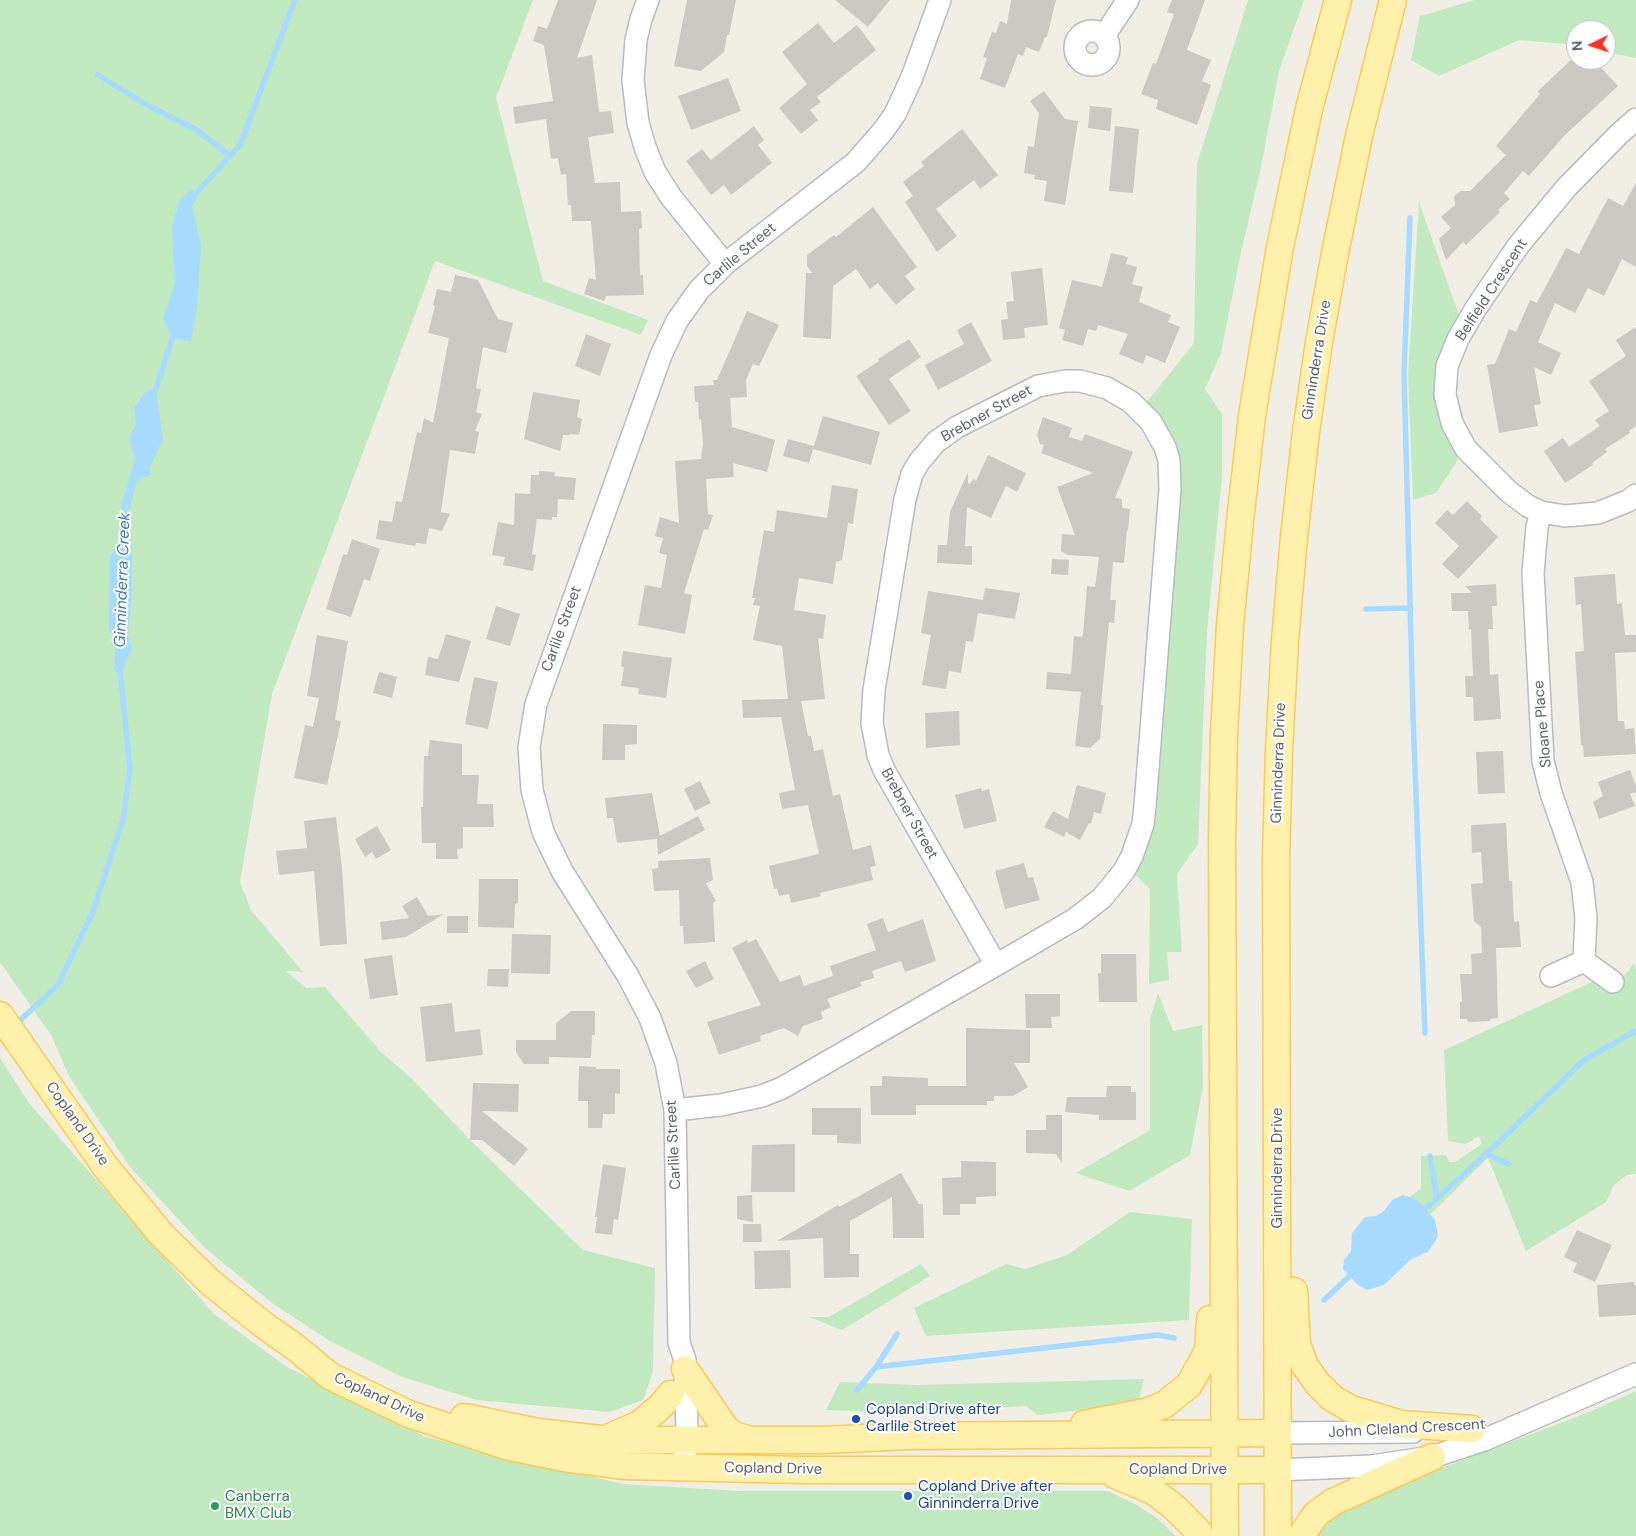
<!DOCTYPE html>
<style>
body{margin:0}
#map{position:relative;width:1636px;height:1536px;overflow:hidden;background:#f0ede5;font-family:"DM Sans",sans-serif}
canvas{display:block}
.north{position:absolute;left:1566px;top:20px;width:50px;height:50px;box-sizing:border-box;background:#fff;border:1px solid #bec0c2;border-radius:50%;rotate:266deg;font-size:14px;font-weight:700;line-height:20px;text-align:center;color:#5c6166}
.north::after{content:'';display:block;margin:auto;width:18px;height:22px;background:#f63225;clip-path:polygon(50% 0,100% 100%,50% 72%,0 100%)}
</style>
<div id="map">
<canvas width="1636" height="1536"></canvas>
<div class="north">N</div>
</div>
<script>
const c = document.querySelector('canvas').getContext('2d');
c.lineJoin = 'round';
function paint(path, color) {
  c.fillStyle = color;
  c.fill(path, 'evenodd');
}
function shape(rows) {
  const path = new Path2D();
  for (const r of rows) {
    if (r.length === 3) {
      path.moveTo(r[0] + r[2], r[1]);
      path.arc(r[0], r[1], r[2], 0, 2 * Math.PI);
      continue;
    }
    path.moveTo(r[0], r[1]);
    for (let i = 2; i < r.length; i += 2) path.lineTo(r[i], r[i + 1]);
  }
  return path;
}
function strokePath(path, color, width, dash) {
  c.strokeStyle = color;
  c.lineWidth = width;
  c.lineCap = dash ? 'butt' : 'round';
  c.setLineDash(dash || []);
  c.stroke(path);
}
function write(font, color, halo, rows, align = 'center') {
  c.font = font + ' "DM Sans",sans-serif';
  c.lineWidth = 4;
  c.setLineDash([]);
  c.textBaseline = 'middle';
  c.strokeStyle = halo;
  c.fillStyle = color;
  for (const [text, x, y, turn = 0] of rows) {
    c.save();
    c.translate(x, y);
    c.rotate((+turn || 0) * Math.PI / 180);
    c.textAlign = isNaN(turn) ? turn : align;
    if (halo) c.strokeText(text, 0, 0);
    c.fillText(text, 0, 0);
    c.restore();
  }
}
const green = shape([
 [0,0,533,0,496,98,543,281,648,320,641,335,435,261,272,694,240,882,251,910,303,972,286,971,306,988,325,987,380,1051,411,1078,470,1140,583,1250,655,1268,653,1371,643,1400,610,1412,476,1400,400,1376,330,1341,272,1303,205,1248,130,1167,69,1076,51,1035,0,962],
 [1248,0,1304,0,1279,71,1261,167,1241,252,1221,353,1205,389,1222,414,1222,476,1207,632,1198,844,1177,874,1182,952,1167,952,1169,980,1149,984,1150,889,1136,875,1150,832,1162,727,1168,633,1176,550,1180,468,1168,429,1147,402,1194,343,1197,164],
 [1475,0,1636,0,1636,58,1606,52,1606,30,1576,30,1576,45,1519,40,1439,76,1411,60,1420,16],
 [1419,202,1460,318,1436,364,1438,414,1458,460,1436,493,1413,500,1408,374],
 [1634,963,1636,970,1636,1174,1627,1175,1614,1185,1606,1202,1526,1251,1488,1158,1430,1215,1417,1199,1409,1197,1421,1189,1421,1156,1446,1155,1449,1162,1455,1162,1482,1144,1479,1136,1466,1144,1448,1141,1444,1050,1596,980,1617,986],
 [1158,993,1173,1031,1202,1025,1203,1086,1190,1155,1129,1191,1076,1173,1150,1130,1150,1019],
 [0,1058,29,1103,213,1313,287,1367,426,1437,623,1484,740,1491,1108,1491,1137,1505,1157,1518,1175,1536,0,1536],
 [1130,1212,1192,1219,1189,1320,926,1336,914,1308,1006,1264,1025,1269,1067,1255],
 [921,1264,930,1276,842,1330,809,1317,829,1317],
 [1144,1379,1138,1403,1038,1415,1026,1406,911,1413,826,1410,840,1382,918,1385],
 [1636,1391,1636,1536,1311,1536,1312,1531,1376,1489,1453,1464,1584,1414]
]);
const water = shape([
 [193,188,196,199,192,206,201,244,197,309,191,341,172,338,163,318,175,284,172,227,179,201],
 [156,389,163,439,150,467,150,475,137,480,130,509,125,508,121,506,135,459,129,439,136,424,134,408,147,390],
 [122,538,132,555,132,595,128,635,132,649,120,677,114,669,116,637,109,631,110,557],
 [1403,1195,1417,1199,1435,1220,1438,1236,1429,1251,1410,1260,1384,1285,1367,1290,1358,1285,1343,1269,1344,1260,1351,1251,1352,1233,1365,1217,1376,1216,1384,1211,1392,1200]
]);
const stream = shape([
 [98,75,145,104,197,130,230,156],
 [191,199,240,145,295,0],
 [1410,218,1404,373,1413,715,1425,1033],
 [154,395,174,333],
 [122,544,125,508,127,501],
 [1366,609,1411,608],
 [14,1026,58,985,92,914,123,820,130,769,120,670],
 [1486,1154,1509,1164],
 [1430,1156,1437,1199],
 [1421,1213,1486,1154,1584,1060,1636,1031],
 [1324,1300,1354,1272],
 [876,1367,897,1334],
 [857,1390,876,1367,1158,1335,1174,1338]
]);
const building = shape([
 [558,0,597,0,577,58,592,55,599,112,611,111,614,133,588,137,595,183,620,182,621,212,641,211,642,228,639,229,640,275,643,275,644,295,606,296,604,301,584,294,589,278,596,280,591,221,572,221,571,205,568,205,566,174,561,175,558,158,551,159,546,119,515,124,513,107,553,101,544,45,533,41,538,26,547,29],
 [687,0,736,0,729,35,727,35,724,52,701,71,674,66],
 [835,0,890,0,868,27],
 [1011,0,1056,0,1047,37,1045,37,1039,52,1026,47,1023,56,1018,54,1005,88,980,79,987,58,983,57,992,32,996,33,1000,21,1007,24],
 [1172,0,1205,0,1187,50,1211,60,1202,81,1211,85,1197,125,1156,109,1158,100,1141,94,1153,63,1156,64,1174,14,1167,12],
 [818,23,834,43,857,25,876,50,817,97,821,102,810,110,818,120,801,134,779,108,807,84,782,52],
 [1571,60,1594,60,1618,86,1564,136,1529,176,1523,171,1504,193,1510,199,1498,210,1500,212,1466,245,1463,242,1446,260,1439,239,1451,228,1441,217,1455,205,1454,196,1461,191,1470,191,1506,155,1496,146,1540,94,1538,91],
 [728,78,741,111,691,130,678,96],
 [1044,91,1065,119,1078,121,1065,205,1044,201,1047,181,1034,179,1035,175,1024,173,1028,146,1034,147,1039,113,1030,101],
 [1090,106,1112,108,1110,131,1088,128],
 [754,126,764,140,758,145,772,163,731,195,724,185,711,195,686,161,702,149,711,160],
 [1115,126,1139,129,1133,193,1109,191],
 [962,129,998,175,980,189,974,180,936,209,957,236,937,252,905,202,913,196,903,182,924,166,921,162],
 [1636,183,1636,267,1622,259,1604,296,1588,288,1575,313,1555,303,1538,342,1561,353,1551,375,1534,367,1541,404,1534,405,1538,426,1499,433,1487,365,1495,364,1509,329,1516,332,1530,300,1537,303,1566,248,1579,254,1608,198,1623,206],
 [873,207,917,267,905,276,915,289,896,305,878,283,870,289,856,269,833,286,831,339,803,337,806,273,812,273,807,266,807,255,834,235,836,237],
 [1111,253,1128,257,1126,264,1137,267,1132,284,1143,287,1139,302,1171,315,1168,322,1180,327,1165,363,1146,355,1143,364,1119,354,1128,334,1098,325,1096,331,1088,329,1083,346,1062,340,1065,330,1059,328,1072,280,1102,287],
 [1042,268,1048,325,1024,328,1025,338,1003,340,1001,320,1008,319,1006,302,1014,301,1011,272],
 [455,275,478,280,498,319,513,323,506,353,483,347,476,388,481,389,476,412,482,414,475,431,479,432,475,454,450,450,441,512,450,514,442,531,429,528,426,544,416,543,415,546,376,539,379,520,392,522,396,501,402,502,417,432,421,433,424,418,433,423,449,338,428,333,435,306,433,305,437,289,451,292],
 [747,311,779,325,759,366,753,364,746,380,747,397,730,398,732,427,775,440,767,472,733,463,734,477,706,479,708,514,713,515,708,530,704,529,684,593,692,595,685,634,638,625,645,585,661,588,667,555,659,553,663,538,655,536,660,517,679,523,675,461,701,459,703,444,701,419,699,420,698,402,695,402,694,386,714,385,713,380,717,380],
 [971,322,992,361,938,390,925,365,964,344,957,330],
 [1636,327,1636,426,1629,431,1630,433,1605,449,1607,452,1592,463,1593,465,1565,483,1544,451,1563,438,1569,447,1600,426,1595,420,1609,411,1589,381,1626,356,1616,340],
 [586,334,611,344,600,376,575,366],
 [909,339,921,357,889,379,911,411,889,425,856,376,879,361,878,359],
 [533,392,580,400,577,417,582,419,579,435,570,434,570,435,563,435,560,451,524,439],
 [823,416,880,432,871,465,813,449],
 [1043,417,1072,428,1069,437,1082,441,1085,434,1133,452,1115,498,1122,499,1122,508,1130,509,1128,530,1127,530,1124,563,1113,562,1110,600,1116,600,1114,623,1109,622,1101,705,1103,705,1100,739,1090,748,1075,746,1081,692,1046,689,1047,672,1071,674,1074,636,1082,637,1083,635,1087,586,1095,587,1099,557,1068,555,1061,551,1062,534,1075,535,1057,487,1093,473,1041,453,1044,445,1040,444,1037,435],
 [788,439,814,446,809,463,783,456],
 [988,455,1026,473,1017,492,1006,486,991,518,967,507,965,546,972,546,972,565,937,563,938,545,947,545,950,512,968,472,968,483,970,484,973,479,976,481],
 [539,471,555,472,554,476,576,478,574,500,558,499,557,517,552,517,552,520,537,519,532,554,536,555,533,571,503,565,505,557,492,555,498,522,514,525,515,493,530,494,531,475,539,475],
 [832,485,858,489,853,524,848,523,842,560,836,562,833,584,799,578,794,610,826,615,823,639,818,638,825,699,801,701,808,736,811,736,814,751,823,749,833,796,840,794,853,850,871,845,876,866,870,867,873,880,820,893,821,896,791,903,789,894,779,896,777,888,774,889,769,866,819,854,808,805,782,809,779,793,795,790,781,717,743,718,742,700,788,699,782,646,753,640,760,606,753,605,755,598,752,598,764,530,774,532,777,510,827,518],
 [1467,501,1482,516,1480,519,1498,537,1458,579,1442,564,1459,546,1435,523,1447,510,1453,515],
 [352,539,380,549,370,581,364,579,351,617,326,609,343,554,347,555],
 [1052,559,1069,560,1068,575,1051,574],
 [1615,574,1617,604,1622,603,1625,635,1636,635,1636,652,1615,653,1618,721,1624,721,1625,729,1634,728,1636,754,1584,757,1583,745,1581,745,1575,652,1584,651,1581,604,1576,605,1574,577],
 [1496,584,1497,606,1492,606,1493,629,1488,629,1490,675,1498,674,1501,719,1474,721,1473,697,1466,697,1465,676,1473,676,1471,629,1469,630,1468,611,1452,611,1451,593,1472,593,1465,586],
 [985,588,1020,593,1015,619,978,613,973,642,966,641,961,673,949,671,946,689,922,685,931,635,921,633,928,591,983,600],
 [496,606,520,614,510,646,486,639],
 [446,634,471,641,459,682,425,675,428,657,438,659],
 [317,635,348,641,335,720,341,721,327,785,294,778,305,725,313,727,319,698,307,696],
 [623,651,672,658,666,698,638,694,639,688,621,686,624,667,621,667],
 [379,672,397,677,392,698,373,693],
 [474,677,498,682,488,729,465,724],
 [959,711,960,745,926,748,925,713],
 [603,724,637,725,637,744,625,745,625,760,602,760],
 [430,740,462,744,462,775,479,775,477,804,493,804,494,827,463,827,463,848,457,849,458,859,436,859,436,843,422,843,421,807,423,807,424,756,428,756],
 [1503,751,1505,793,1478,794,1476,752],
 [1630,770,1636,786,1636,792,1630,794,1635,806,1599,819,1593,802,1603,796,1598,782],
 [700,781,711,803,695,811,684,789],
 [1077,785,1106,793,1101,814,1094,812,1091,824,1089,823,1080,840,1066,832,1064,837,1044,827,1053,811,1068,819],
 [981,788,982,791,989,789,997,821,964,829,955,795],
 [652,793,660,836,698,816,705,830,658,855,657,839,617,843,613,818,607,818,605,798],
 [336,817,342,868,347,944,320,946,314,871,279,875,276,851,307,848,304,821],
 [1506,823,1509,881,1512,881,1514,922,1519,921,1521,947,1496,948,1498,1018,1490,1019,1490,1021,1468,1022,1467,1019,1460,1019,1460,1002,1462,1001,1460,974,1472,974,1471,954,1482,953,1481,927,1474,921,1471,884,1483,883,1481,852,1472,853,1471,825],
 [377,826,391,850,376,859,372,852,365,857,355,839],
 [710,858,713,880,706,883,716,901,713,903,715,942,684,944,683,926,680,926,679,890,654,891,652,869,658,868,658,861],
 [1024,863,1028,878,1033,877,1040,900,1005,909,995,871],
 [479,879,518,879,518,903,515,904,514,928,478,927],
 [417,897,428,916,444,914,406,937,382,940,380,922,409,918,402,906],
 [447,916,468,916,468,933,447,933],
 [883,918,888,932,923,919,936,961,905,972,901,961,872,971,874,978,860,982,862,986,827,999,831,1007,821,1012,823,1019,803,1026,798,1036,784,1028,760,1036,761,1041,719,1055,707,1022,761,1005,732,948,747,940,748,943,756,939,780,982,800,975,804,986,833,976,830,966,876,950,867,924],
 [512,934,551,935,550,974,511,973],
 [1101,954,1136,954,1137,1002,1099,1002,1098,973,1101,973],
 [392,955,398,995,370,999,364,959],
 [705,961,714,979,696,988,686,971],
 [488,969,509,969,508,987,487,986],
 [1025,994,1060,994,1060,1016,1051,1017,1052,1028,1026,1028],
 [452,1003,455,1032,480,1029,483,1055,426,1062,420,1007],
 [571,1011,595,1011,595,1035,592,1035,591,1058,549,1057,549,1064,524,1064,516,1052,516,1040,556,1040,556,1023],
 [966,1028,1030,1030,1030,1063,1014,1063,1028,1087,1013,1096,994,1096,994,1101,987,1101,987,1105,916,1105,916,1115,871,1115,870,1086,882,1086,882,1076,928,1078,928,1086,966,1086],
 [579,1066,596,1067,596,1069,620,1069,620,1094,615,1093,615,1114,603,1114,602,1128,588,1128,588,1101,578,1101],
 [473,1083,519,1084,518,1112,482,1111,528,1149,514,1166,482,1140,470,1140],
 [1107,1086,1131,1086,1131,1092,1136,1092,1136,1120,1099,1120,1099,1115,1065,1112,1067,1097,1106,1097],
 [812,1108,861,1108,861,1144,837,1143,837,1135,812,1135],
 [1046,1115,1062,1115,1062,1163,1056,1154,1026,1153,1026,1130,1046,1130],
 [795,1144,795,1192,751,1192,752,1145],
 [961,1161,996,1162,996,1196,976,1197,976,1204,960,1204,960,1215,943,1215,942,1178,961,1177],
 [603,1164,626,1168,618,1220,614,1219,612,1235,595,1233,597,1217,595,1217],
 [901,1173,919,1204,923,1204,924,1238,893,1238,892,1197,850,1221,850,1254,859,1254,859,1277,824,1278,823,1238,777,1241,838,1205,839,1207],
 [752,1195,753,1222,737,1219,737,1196],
 [743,1224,761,1224,762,1242,743,1242],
 [1577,1230,1612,1245,1595,1282,1573,1272,1577,1263,1564,1257],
 [790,1250,791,1288,755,1289,754,1251],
 [1634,1282,1634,1285,1636,1285,1636,1315,1599,1317,1597,1285]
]);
const minor = shape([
 [648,0,641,19,636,40,633,80,638,123,645,147,655,172,671,197,725,264],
 [1092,48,17],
 [1104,36,1128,0],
 [1636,119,1619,134,1566,188,1518,246,1476,308,1458,339,1447,366,1445,395,1452,423,1466,449,1508,491,1528,506,1541,512,1565,516,1598,513,1628,501,1636,495],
 [1541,512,1537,527,1533,573,1543,761,1551,793,1582,882,1586,918,1584,961,1613,982],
 [1551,976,1584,961],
 [675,1110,721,1105,762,1096,782,1088,940,997,996,965,1075,919,1102,898,1124,871,1132,856,1143,824,1145,806,1170,489,1169,460,1165,447,1151,422,1131,402,1107,388,1080,381,1065,381,1038,386,957,427,936,442,919,462,912,474,905,499,874,690,872,723,878,755,884,770,996,965],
 [1278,1433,1413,1432],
 [685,1454,687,1431,685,1369,685,1360,679,1343,675,1110,666,1063,650,1018,628,976,562,871,543,832,532,790,529,747,536,704,661,355,677,321,699,290,725,264,856,162,883,131,895,114,912,77,940,0],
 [1278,1470,1371,1466,1432,1457,1484,1440,1636,1374]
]);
const major = shape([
 [0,1015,105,1166,161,1234,211,1283,265,1326,295,1347,330,1376,409,1414,506,1446,564,1458,625,1466,801,1470,1278,1470],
 [1294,1291,1297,1344,1305,1366,1318,1384,1332,1398,1351,1409,1401,1424,1472,1429],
 [685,1369,726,1429,734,1435,750,1440],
 [464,1417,538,1432,609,1440,823,1440,909,1436,1278,1433],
 [1084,1424,1145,1412,1164,1405,1189,1385,1208,1351,1210,1319],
 [610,1437,640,1424,661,1406,671,1394],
 [1115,1475,1153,1491,1174,1507,1198,1531,1200,1536],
 [1225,1536,1222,841,1224,734,1230,626,1240,521,1252,416,1280,247,1309,109,1338,0],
 [1278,1536,1276,858,1279,750,1285,641,1294,537,1306,432,1319,342,1335,253,1359,136,1393,0],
 [1301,1536,1316,1514,1333,1502,1432,1457]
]);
const markers = [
 [856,1419,5,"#1a4fb4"],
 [908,1496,5,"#1a4fb4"],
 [215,1506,5,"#2e9e5b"]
];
const streetNames = [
 ["Carlile Street",740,255,-40],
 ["Belfield Crescent",1492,290,-57],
 ["Ginninderra Drive",1317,360,-81],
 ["Brebner Street",987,414,-29],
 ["Carlile Street",562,629,-70],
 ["Sloane Place",1543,724,-95],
 ["Ginninderra Drive",1279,763,-88],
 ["Brebner Street",909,814,61],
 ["Copland Drive",77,1124,55],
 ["Carlile Street",674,1145,-93],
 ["Ginninderra Drive",1278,1168,-90],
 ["Copland Drive",379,1398,25],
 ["John Cleland Crescent",1407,1429,-3],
 ["Copland Drive",773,1469,1],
 ["Copland Drive",1178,1470]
];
const transitNames = [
 ["Copland Drive after",866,1410],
 ["Carlile Street",866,1427],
 ["Copland Drive after",918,1487],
 ["Ginninderra Drive",918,1504]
];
const leisureNames = [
 ["Canberra",225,1497],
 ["BMX Club",225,1514]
];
const waterNames = [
 ["Ginninderra Creek",123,580,-88]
];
paint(green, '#c0e9c0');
paint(water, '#a6daff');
strokePath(stream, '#a6daff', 5.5);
paint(building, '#cbc8c2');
strokePath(minor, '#b7bbc0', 24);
strokePath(major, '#fcc952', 29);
strokePath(minor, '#fff', 21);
strokePath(major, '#fff0ab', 26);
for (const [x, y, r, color] of markers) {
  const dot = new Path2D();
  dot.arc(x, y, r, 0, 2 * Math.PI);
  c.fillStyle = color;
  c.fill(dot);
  strokePath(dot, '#fff', 2);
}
write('15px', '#5c6166', '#fff', streetNames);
write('15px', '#164399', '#fff', transitNames, 'left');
write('15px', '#27864d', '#fff', leisureNames, 'left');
write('italic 16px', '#3a7ab9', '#fff', waterNames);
</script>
